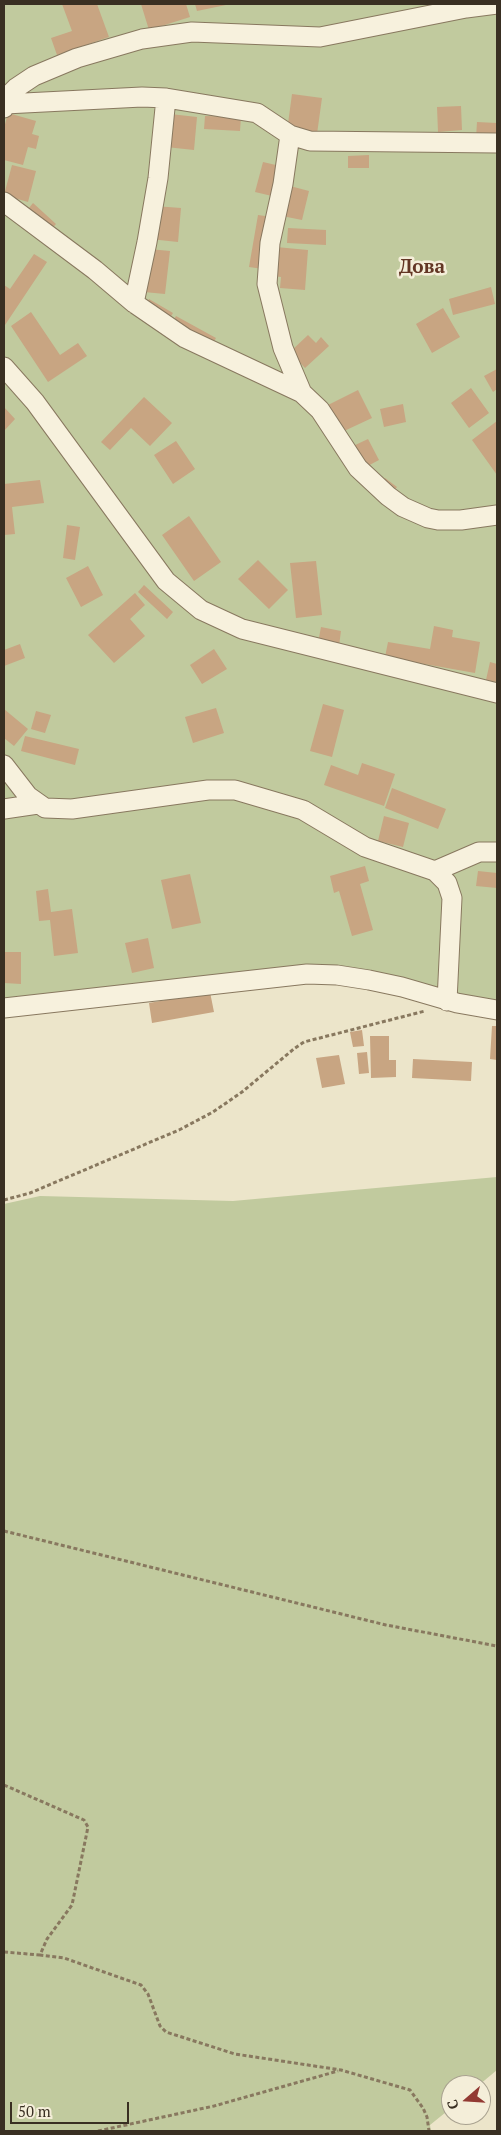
<!DOCTYPE html>
<meta charset="utf-8">
<style>
body{margin:0}
#map{position:relative;width:501px;height:2135px;overflow:hidden;background:#ece5ca;font-family:"PT Serif",serif}
canvas{display:block}
.frame{position:absolute;inset:0;border:5px solid #392f22;pointer-events:none}
.north{position:absolute;left:441px;top:2075px;width:50px;height:50px;box-sizing:border-box;background:#f4eed9;border:1px solid #a9a290;border-radius:50%;rotate:251deg;font-size:14px;font-weight:700;line-height:20px;text-align:center;color:#392f22}
.north::after{content:'';display:block;margin:auto;width:18px;height:22px;background:#933a33;clip-path:polygon(50% 0,100% 100%,50% 72%,0 100%)}
.scale{position:absolute;left:10px;top:2102px;width:119px;height:22px;box-sizing:border-box;border:2px solid #392f22;border-top:0;padding-left:6px;font-size:15px;line-height:18px;white-space:nowrap;color:#392f22;-webkit-text-stroke:4px #f4eed9;paint-order:stroke}
</style>
<div id="map">
<canvas width="501" height="2135"></canvas>
<div class="frame"></div>
<div class="north">С</div>
<div class="scale">50 m</div>
</div>
<script>
const c = document.querySelector('canvas').getContext('2d');
c.lineJoin = 'round';
function paint(path, color) {
  c.fillStyle = color;
  c.fill(path, 'evenodd');
}
function shape(rows) {
  const path = new Path2D();
  for (const r of rows) {
    path.moveTo(r[0], r[1]);
    for (let i = 2; i < r.length; i += 2) path.lineTo(r[i], r[i + 1]);
  }
  return path;
}
function strokePath(path, color, width, dash) {
  c.strokeStyle = color;
  c.lineWidth = width;
  c.lineCap = dash ? 'butt' : 'round';
  c.setLineDash(dash || []);
  c.stroke(path);
}
function write(font, color, halo, rows, align = 'center') {
  c.font = font + ' "PT Serif",serif';
  c.lineWidth = 5;
  c.setLineDash([]);
  c.textBaseline = 'middle';
  c.strokeStyle = halo;
  c.fillStyle = color;
  for (const [text, x, y, turn = 0] of rows) {
    c.save();
    c.translate(x, y);
    c.rotate((+turn || 0) * Math.PI / 180);
    c.textAlign = isNaN(turn) ? turn : align;
    if (halo) c.strokeText(text, 0, 0);
    c.fillText(text, 0, 0);
    c.restore();
  }
}
const green = shape([
 [4,4,497,4,497,1002,448,993,344,969,4,1004],
 [497,1177,497,2070,479,2085,451,2085,451,2108,430,2125,431,2131,4,2131,4,1204,40,1196,233,1201]
]);
const building = shape([
 [62,4,97,4,109,37,57,55,51,38,72,31],
 [141,4,186,4,190,17,149,30],
 [195,4,226,4,226,5,197,11],
 [292,94,322,98,317,134,287,131],
 [461,106,462,130,438,132,437,107],
 [8,113,36,121,32,134,39,136,36,149,28,147,23,165,4,160,4,128],
 [170,114,197,117,194,150,166,147],
 [205,116,241,117,240,131,204,129],
 [477,122,497,123,497,139,476,138],
 [369,155,369,168,348,168,348,156],
 [263,162,280,166,272,196,255,192],
 [12,165,36,171,28,202,4,195],
 [290,186,309,191,302,220,282,216],
 [33,203,56,224,47,234,25,213],
 [154,206,181,208,178,242,150,239],
 [258,215,272,217,263,269,249,267],
 [288,228,326,230,326,245,287,243],
 [276,247,308,250,305,290,280,288,281,277,273,276],
 [149,249,170,251,165,294,144,292],
 [34,254,47,262,5,325,4,285,10,289],
 [491,287,495,304,453,315,449,299],
 [149,299,173,313,167,323,144,309],
 [443,308,460,337,432,353,416,324],
 [31,312,60,355,78,343,87,356,48,382,11,326],
 [176,316,216,338,210,348,170,326],
 [308,335,316,343,321,337,329,346,305,368,290,352],
 [497,369,497,389,493,392,484,376],
 [471,388,489,413,469,428,451,403],
 [358,390,372,418,342,432,328,405],
 [144,397,172,423,150,446,131,428,110,450,101,442],
 [403,404,406,422,384,427,380,409],
 [4,407,15,419,4,431],
 [497,421,497,475,472,440],
 [368,439,379,460,362,469,351,447],
 [176,441,195,469,173,484,154,455],
 [385,478,397,487,390,496,378,487],
 [40,480,44,503,12,507,15,534,4,535,4,484],
 [189,516,221,562,194,581,162,535],
 [67,525,80,527,75,560,63,558],
 [258,560,288,590,269,609,238,579],
 [316,561,322,615,296,618,290,563],
 [88,566,103,595,81,607,66,578],
 [144,585,173,612,167,619,138,592],
 [135,593,145,605,130,619,145,636,114,663,88,635],
 [434,626,453,630,452,637,480,642,475,673,385,657,388,642,430,649],
 [321,627,341,631,339,646,318,643],
 [20,644,25,658,4,666,4,650],
 [214,649,227,669,202,684,190,665],
 [490,662,497,664,497,682,486,680],
 [323,704,344,710,332,757,310,751],
 [216,708,224,733,193,743,185,717],
 [4,709,28,729,14,746,4,738],
 [36,711,51,715,45,733,31,729],
 [25,736,79,749,75,765,21,751],
 [362,763,395,774,384,806,324,785,331,765,358,775],
 [392,788,446,809,438,829,385,808],
 [384,816,409,823,403,847,378,841],
 [365,866,369,881,360,884,373,930,352,936,339,891,334,893,330,876],
 [478,871,497,873,497,888,476,886],
 [190,874,201,923,172,929,161,880],
 [48,889,51,912,72,909,78,953,54,956,50,920,39,921,36,891],
 [148,938,154,968,132,973,125,943],
 [4,952,21,952,21,984,4,983],
 [210,992,214,1012,152,1023,149,1003],
 [492,1026,497,1026,497,1060,490,1059],
 [362,1030,364,1046,353,1047,350,1032],
 [370,1036,389,1036,389,1060,396,1060,396,1077,371,1078],
 [367,1052,369,1073,359,1074,357,1053],
 [339,1055,345,1084,322,1088,316,1058],
 [413,1059,472,1062,471,1081,412,1078]
]);
const path = shape([
 [4,1200,30,1193,179,1130,213,1112,242,1092,295,1048,304,1042,425,1011],
 [4,1531,386,1625,497,1646],
 [4,1785,84,1820,88,1827,72,1905,47,1939,40,1955,64,1958,141,1985,148,1994,160,2026,166,2032,235,2054,341,2070,410,2090,423,2108,427,2117,429,2131],
 [4,1952,40,1955],
 [98,2131,214,2106,338,2071]
]);
const minor = shape([
 [5,104,142,97,166,98,257,113,290,135,310,141,497,143],
 [4,108,10,94,16,88,34,76,77,58,142,39,192,32,320,37,466,8,497,4],
 [290,135,283,184,270,243,267,284,283,348,302,393],
 [4,202,95,270,134,303,185,338,302,393,320,410,358,468,388,496,403,507,428,518,438,520,461,520,497,515],
 [134,303,147,242,158,178,166,98],
 [4,367,35,402,166,581,201,610,242,629,497,693],
 [4,765,28,796,45,808,72,809,208,790,235,790,303,810,365,847,435,871,447,883,452,898,447,1001],
 [4,809,38,804],
 [435,871,479,852,497,852],
 [4,1008,307,974,337,975,369,980,402,987,457,1003,497,1010]
]);
const quarterNames = [
 ["Дова",422,268]
];
paint(green, '#c1ca9e');
paint(building, '#c8a582');
strokePath(minor, '#88785f', 21);
strokePath(path, '#88785f', 3, [4, 2.5]);
strokePath(minor, '#f7f1dd', 19);
write('bold 19px', '#633624', '#f4eed9', quarterNames);
</script>
